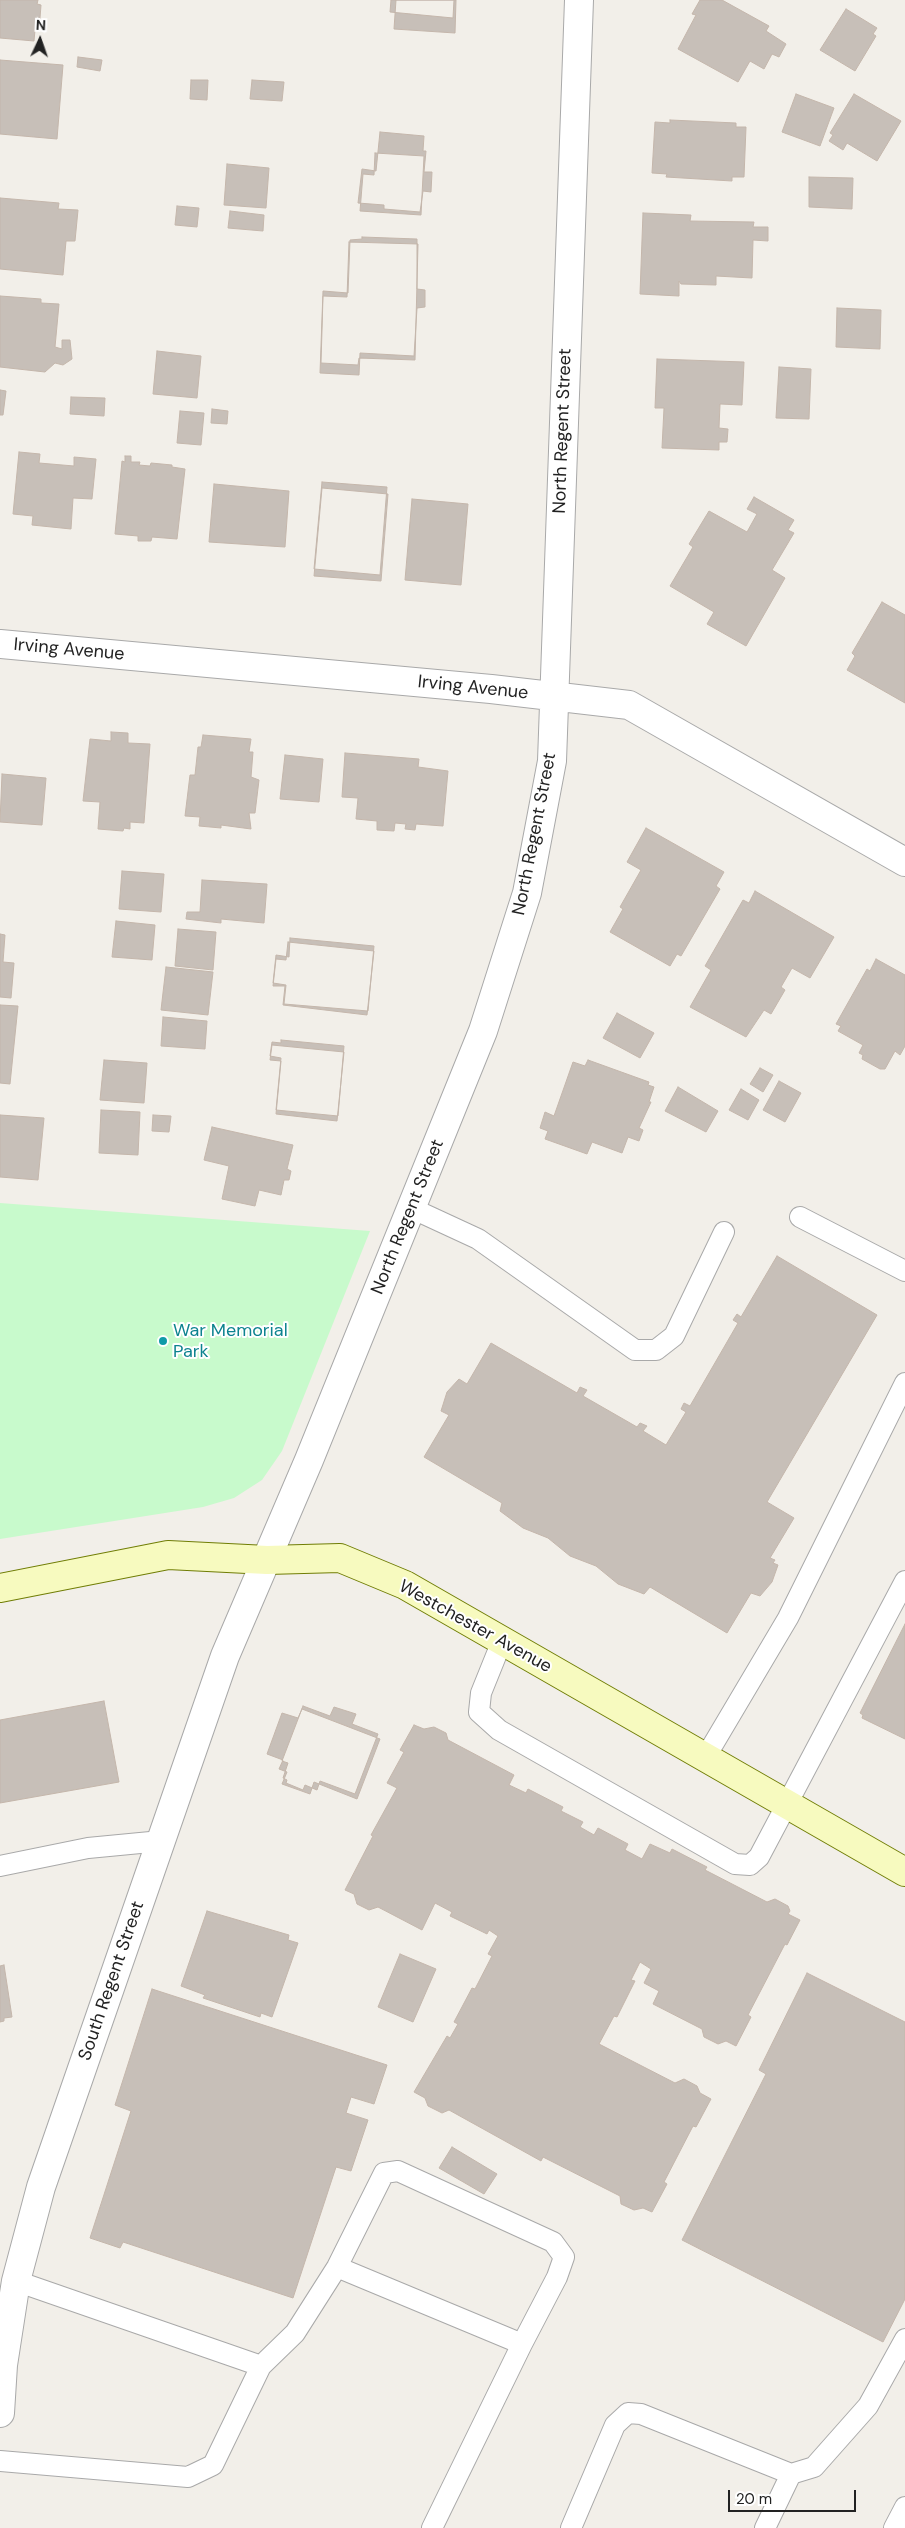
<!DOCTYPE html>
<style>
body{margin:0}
#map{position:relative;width:905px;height:2528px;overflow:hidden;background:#f2efe9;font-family:"DM Sans",sans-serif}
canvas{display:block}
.north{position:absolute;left:15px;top:15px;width:50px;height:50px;-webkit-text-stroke:4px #fff;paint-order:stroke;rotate:3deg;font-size:14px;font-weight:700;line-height:20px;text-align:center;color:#222}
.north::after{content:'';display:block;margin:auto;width:18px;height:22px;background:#222;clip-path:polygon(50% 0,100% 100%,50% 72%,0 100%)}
.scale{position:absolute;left:728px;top:2490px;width:128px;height:22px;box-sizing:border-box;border:2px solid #222;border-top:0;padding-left:6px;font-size:15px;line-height:18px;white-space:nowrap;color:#222;-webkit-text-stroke:4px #fff;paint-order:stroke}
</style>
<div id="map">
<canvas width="905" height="2528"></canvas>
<div class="north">N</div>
<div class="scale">20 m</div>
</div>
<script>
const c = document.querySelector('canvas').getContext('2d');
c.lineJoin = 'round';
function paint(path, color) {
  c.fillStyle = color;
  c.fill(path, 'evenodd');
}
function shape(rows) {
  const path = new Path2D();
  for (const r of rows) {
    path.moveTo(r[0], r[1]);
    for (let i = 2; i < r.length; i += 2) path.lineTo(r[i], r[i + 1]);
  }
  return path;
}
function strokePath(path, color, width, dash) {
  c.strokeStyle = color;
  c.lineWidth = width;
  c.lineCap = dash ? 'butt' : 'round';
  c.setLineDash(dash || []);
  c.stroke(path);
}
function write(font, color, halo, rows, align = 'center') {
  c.font = font + ' "DM Sans",sans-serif';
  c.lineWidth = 4;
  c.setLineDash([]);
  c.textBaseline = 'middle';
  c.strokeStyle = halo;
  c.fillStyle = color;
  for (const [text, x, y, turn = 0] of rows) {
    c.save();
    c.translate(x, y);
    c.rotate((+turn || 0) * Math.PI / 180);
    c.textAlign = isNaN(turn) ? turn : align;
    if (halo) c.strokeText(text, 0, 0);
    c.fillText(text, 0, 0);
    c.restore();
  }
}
const park = shape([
 [0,1203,370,1231,282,1451,262,1480,234,1498,203,1507,0,1539]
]);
const building = shape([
 [0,0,38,0,37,4,41,5,39,31,35,30,34,41,0,38,0,0],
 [391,0,454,0,453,18,390,12,391,0],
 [396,0,456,0,455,33,394,29,396,0],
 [700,0,722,0,769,26,766,31,786,44,779,57,772,54,764,69,750,61,738,82,678,49,696,15,692,14,700,0],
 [846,9,877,28,873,34,876,36,855,71,820,50,846,9],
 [78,57,102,60,100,71,77,67,78,57],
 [0,60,63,65,57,139,0,134,0,60],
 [191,80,208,80,207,100,190,99,191,80],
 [252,80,284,82,282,101,250,99,252,80],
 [796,94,834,108,820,146,782,132,796,94],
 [854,94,901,121,877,161,847,143,843,150,829,141,833,135,830,133,854,94],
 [670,120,736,123,736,127,746,127,744,177,732,177,732,181,666,177,667,174,652,173,655,122,670,123,670,120],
 [380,132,424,136,423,151,426,151,424,172,432,172,431,192,423,191,420,212,384,209,384,205,358,203,362,169,376,171,380,132],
 [375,153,424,156,421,215,360,211,363,174,374,175,375,153],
 [227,164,269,168,266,208,224,205,227,164],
 [809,177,853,178,852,209,809,207,809,177],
 [0,198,59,203,58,209,78,210,75,241,66,241,63,275,0,269,0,198],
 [177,206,199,208,197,227,175,225,177,206],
 [230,211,264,215,263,231,228,228,230,211],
 [643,213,691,215,690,221,754,222,753,227,768,227,768,241,753,240,752,278,716,276,716,285,681,284,679,281,679,296,640,294,643,213],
 [362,237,417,239,417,289,425,290,425,307,417,308,414,356,360,353,359,375,320,373,323,291,348,293,350,240,362,239,362,237],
 [349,242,418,244,415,360,359,358,358,365,321,363,323,296,347,297,349,242],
 [0,296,41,299,41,303,59,304,55,347,62,349,62,340,70,340,72,359,63,365,55,363,45,372,0,367,0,296],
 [837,308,881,310,880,349,836,347,837,308],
 [157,351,201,356,197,398,153,394,157,351],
 [657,359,744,362,742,405,720,404,719,428,728,429,727,442,719,442,719,450,662,448,664,408,655,408,657,359],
 [779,367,811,369,809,419,776,418,779,367],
 [0,390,6,391,3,415,0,415,0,390],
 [71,397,105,398,104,416,70,414,71,397],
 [212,409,228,411,227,424,211,423,212,409],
 [180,411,204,413,201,445,177,443,180,411],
 [19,452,40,454,39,463,74,466,74,457,96,459,92,499,73,498,71,529,32,525,33,516,13,514,19,452],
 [125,456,131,456,131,462,140,462,139,465,150,466,151,463,172,465,172,467,185,469,177,539,152,537,151,541,138,541,138,536,115,534,122,461,125,462,125,456],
 [322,482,387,487,380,575,314,569,322,482],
 [214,484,289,491,285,547,209,542,214,484],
 [322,488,388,494,381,581,314,576,322,488],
 [754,497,794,520,788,530,794,533,772,570,785,578,746,646,707,624,714,612,670,586,693,547,689,544,709,511,747,532,757,514,747,509,754,497],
 [412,499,468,504,461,585,405,580,412,499],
 [882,602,905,615,905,703,847,670,855,656,852,653,882,602],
 [111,732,128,733,128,743,150,744,144,823,130,822,130,829,124,828,123,831,98,829,100,802,83,801,90,739,111,741,111,732],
 [203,735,251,739,249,752,253,752,251,777,259,780,255,813,249,813,251,829,221,825,221,828,199,826,200,817,185,816,190,775,195,775,198,747,201,747,203,735],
 [345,753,419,759,418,767,448,771,443,826,416,824,415,830,405,829,406,824,395,823,394,831,377,830,377,821,356,819,358,798,342,797,345,753],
 [285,755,323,759,319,802,280,799,285,755],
 [2,774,46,778,42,825,0,822,2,774],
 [646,828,724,872,716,886,720,889,681,956,677,954,670,966,610,932,623,909,620,907,641,870,627,862,646,828],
 [122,871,164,874,161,912,119,909,122,871],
 [202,880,267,884,264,923,221,919,221,923,186,919,187,912,200,912,202,880],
 [755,891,834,937,810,978,792,968,781,987,785,990,771,1014,764,1010,746,1037,690,1007,711,970,705,966,743,900,749,903,755,891],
 [116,921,155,925,152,960,112,957,116,921],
 [178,929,216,932,213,970,175,966,178,929],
 [0,934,5,935,3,962,14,963,11,998,0,997,0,934],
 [290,938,374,946,368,1011,284,1004,286,985,273,983,276,955,289,957,290,938],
 [288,942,374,951,367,1015,283,1005,285,986,273,986,276,959,286,960,288,942],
 [876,959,905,975,905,1046,900,1055,895,1051,885,1069,880,1069,862,1059,863,1055,859,1053,863,1045,838,1031,841,1026,836,1024,867,969,870,971,876,959],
 [166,967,213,972,208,1015,161,1010,166,967],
 [0,1005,18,1006,10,1084,0,1083,0,1005],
 [617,1013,654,1033,640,1058,603,1038,617,1013],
 [163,1017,207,1021,205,1049,161,1046,163,1017],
 [281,1040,344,1046,338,1116,276,1110,281,1058,270,1056,272,1042,281,1043,281,1040],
 [272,1045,344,1052,337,1121,276,1114,281,1061,270,1060,272,1045],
 [104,1060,147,1063,144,1103,100,1100,104,1060],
 [588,1060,649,1082,648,1085,654,1087,649,1102,651,1102,639,1128,643,1130,639,1141,628,1137,622,1153,592,1142,587,1154,545,1139,548,1131,540,1128,545,1112,554,1116,573,1062,585,1066,588,1060],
 [760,1068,773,1075,763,1092,750,1084,760,1068],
 [779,1081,801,1093,785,1122,763,1110,779,1081],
 [678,1087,718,1111,706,1132,665,1111,678,1087],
 [741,1089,759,1100,748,1120,729,1110,741,1089],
 [101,1110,140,1112,138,1155,99,1153,101,1110],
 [0,1115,44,1118,38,1180,0,1177,0,1115],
 [153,1115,171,1116,169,1132,152,1131,153,1115],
 [212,1127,293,1145,287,1169,291,1171,289,1180,284,1180,281,1195,259,1190,255,1206,222,1199,229,1166,204,1160,212,1127],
 [777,1256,877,1315,767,1502,794,1518,770,1558,775,1560,773,1563,778,1565,772,1582,760,1596,751,1593,727,1633,650,1587,644,1594,618,1584,596,1566,570,1556,548,1538,523,1528,500,1511,502,1503,424,1457,449,1415,441,1411,447,1392,459,1379,467,1384,491,1343,577,1393,580,1387,587,1390,583,1396,637,1427,640,1423,647,1426,643,1431,666,1445,686,1412,681,1409,684,1403,690,1406,738,1323,733,1320,737,1314,741,1317,777,1256],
 [905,1624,905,1739,862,1718,863,1715,860,1713,905,1624],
 [104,1701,119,1782,0,1803,0,1720,104,1701],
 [303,1706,330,1716,334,1707,356,1714,352,1724,378,1734,355,1794,320,1781,317,1790,305,1785,303,1790,286,1783,287,1780,283,1778,288,1763,282,1761,303,1706],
 [302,1709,380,1739,357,1799,314,1782,310,1794,282,1784,287,1772,279,1769,283,1760,267,1754,282,1713,298,1718,302,1709],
 [414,1725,424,1729,434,1727,446,1733,448,1740,514,1775,509,1785,526,1793,528,1789,563,1807,561,1811,583,1822,580,1827,594,1835,598,1828,628,1844,625,1850,642,1859,650,1844,670,1853,672,1849,707,1867,705,1870,767,1902,775,1899,788,1906,790,1911,788,1914,800,1920,787,1945,785,1944,748,2015,751,2017,736,2046,726,2041,718,2044,704,2037,702,2029,653,2004,659,1991,644,1983,651,1969,640,1962,631,1980,635,1981,617,2017,614,2016,599,2044,675,2083,684,2079,697,2086,700,2093,711,2099,696,2127,693,2126,664,2182,667,2184,652,2212,643,2208,634,2210,621,2204,620,2196,543,2157,541,2161,449,2110,442,2113,428,2106,425,2098,414,2092,447,2036,450,2038,458,2024,454,2022,472,1988,475,1989,492,1956,488,1954,498,1936,489,1930,487,1934,450,1916,452,1912,435,1903,422,1930,378,1907,369,1910,357,1904,354,1894,345,1890,373,1836,371,1835,397,1788,387,1783,404,1752,400,1750,414,1725],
 [207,1911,289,1935,288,1940,298,1943,272,2017,261,2013,260,2017,203,1998,205,1995,181,1986,207,1911],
 [400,1954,436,1969,413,2022,378,2007,400,1954],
 [4,1965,12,2017,4,2018,4,2021,0,2022,0,1966,4,1965],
 [807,1973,905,2022,905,2299,883,2342,682,2240,766,2074,759,2070,807,1973],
 [152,1989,387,2065,374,2104,351,2097,346,2113,368,2120,351,2171,336,2167,293,2298,123,2242,120,2248,90,2238,131,2111,115,2105,152,1989],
 [452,2147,497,2174,484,2194,439,2168,452,2147]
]);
const service = shape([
 [411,1208,478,1239,635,1350,656,1350,674,1336,724,1232],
 [800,1217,905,1271],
 [502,1641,481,1693,479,1712,499,1730,735,1864,750,1865,759,1857,905,1581],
 [705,1758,788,1618,905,1383],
 [0,1866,88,1848,161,1841],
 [261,2366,295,2333,337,2267,384,2173,398,2171,553,2242,564,2257,557,2277,522,2344,337,2267],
 [0,2461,188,2477,213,2465,261,2366,16,2281],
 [432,2528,522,2344],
 [571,2528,615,2425,628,2413,641,2414,791,2474,814,2467,868,2406,905,2339],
 [765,2528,791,2474],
 [894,2528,905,2507]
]);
const tertiary = shape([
 [0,644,491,689,629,705,905,862],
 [0,2413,3,2365,16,2281,41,2187,225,1656,309,1460,483,1031,527,893,552,761,579,0]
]);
const secondary = shape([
 [0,1588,168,1555,267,1560,340,1558,405,1585,905,1872]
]);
const markers = [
 [163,1341,5,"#0f9aa8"]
];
const streetNames = [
 ["North Regent Street",563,431,-88],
 ["Irving Avenue",69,650,5],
 ["Irving Avenue",473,688,6],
 ["North Regent Street",535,834,-79],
 ["North Regent Street",408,1217,-68],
 ["Westchester Avenue",475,1627,29],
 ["South Regent Street",112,1981,-71]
];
const cultureNames = [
 ["War Memorial",173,1331],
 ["Park",173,1352]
];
paint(park, '#c8facc');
paint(building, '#c7bfb8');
strokePath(building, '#c4b6ab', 1);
strokePath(service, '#a9a9a9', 22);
strokePath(tertiary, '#a9a9a9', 30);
strokePath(secondary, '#707d05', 30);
strokePath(service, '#fff', 20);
strokePath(tertiary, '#fff', 28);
strokePath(secondary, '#f7fabf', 28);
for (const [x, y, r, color] of markers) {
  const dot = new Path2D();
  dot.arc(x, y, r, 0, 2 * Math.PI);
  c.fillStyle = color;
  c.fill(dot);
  strokePath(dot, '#fff', 2);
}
write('18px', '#222', '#fff', streetNames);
write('18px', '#0d838f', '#fff', cultureNames, 'left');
</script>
